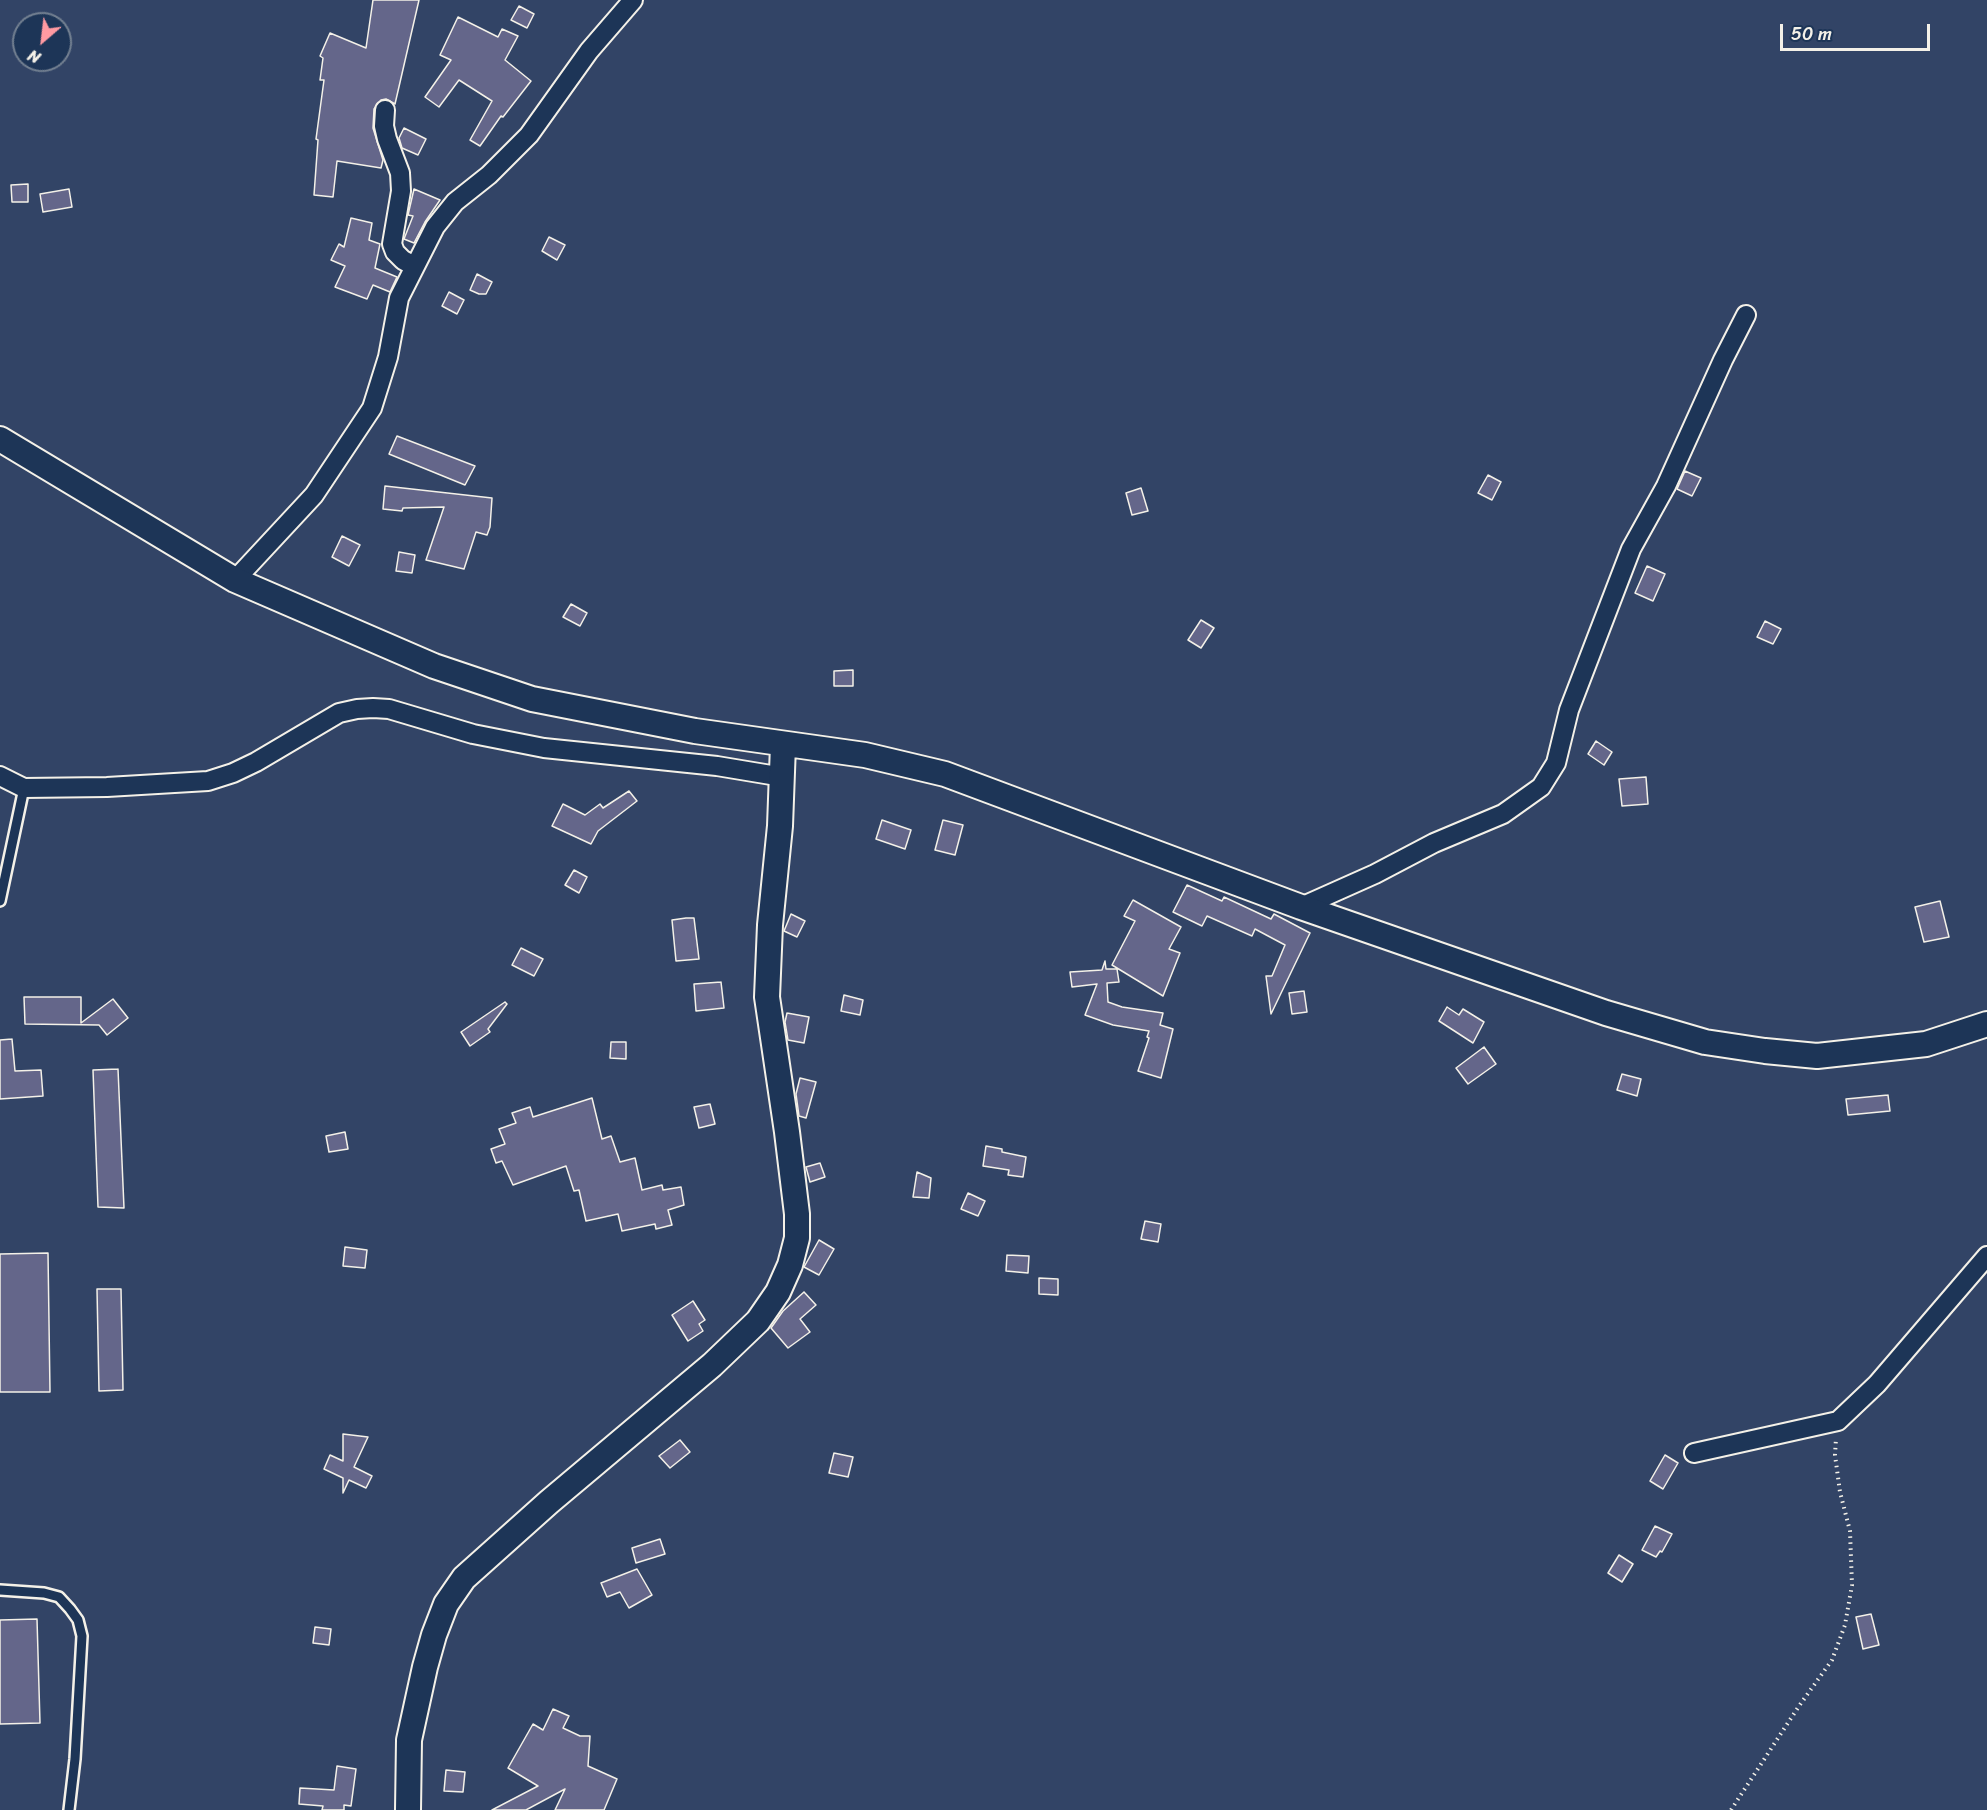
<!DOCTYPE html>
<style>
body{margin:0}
#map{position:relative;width:1987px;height:1810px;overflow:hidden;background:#324466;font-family:Sriracha,sans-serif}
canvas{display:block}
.north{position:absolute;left:12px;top:12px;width:60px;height:60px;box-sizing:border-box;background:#1d3557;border:2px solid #738091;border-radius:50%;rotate:208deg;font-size:16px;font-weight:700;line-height:24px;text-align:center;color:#f4f1e8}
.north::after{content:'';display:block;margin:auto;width:21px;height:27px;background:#ff9aa2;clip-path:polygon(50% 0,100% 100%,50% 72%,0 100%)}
.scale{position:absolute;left:1780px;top:24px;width:150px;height:27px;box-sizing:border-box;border:3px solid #f4f1e8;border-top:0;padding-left:8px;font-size:18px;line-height:21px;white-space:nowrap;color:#f4f1e8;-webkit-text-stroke:4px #1d3557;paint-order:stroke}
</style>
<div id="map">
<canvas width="1987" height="1810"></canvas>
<div class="north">N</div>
<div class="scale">50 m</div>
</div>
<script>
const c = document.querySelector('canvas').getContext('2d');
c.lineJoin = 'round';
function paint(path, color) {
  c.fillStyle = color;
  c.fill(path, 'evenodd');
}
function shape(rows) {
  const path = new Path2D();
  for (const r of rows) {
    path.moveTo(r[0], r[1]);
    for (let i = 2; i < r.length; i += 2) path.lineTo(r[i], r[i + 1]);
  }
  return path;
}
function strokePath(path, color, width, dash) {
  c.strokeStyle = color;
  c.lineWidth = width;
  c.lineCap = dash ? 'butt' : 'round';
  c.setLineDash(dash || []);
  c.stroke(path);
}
const building = shape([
 [373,0,419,0,395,104,386,99,381,100,374,109,373,128,383,160,381,168,337,161,333,197,314,195,318,140,316,139,324,80,320,80,323,58,320,56,330,33,366,48,373,0],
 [519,6,534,14,527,28,511,20,519,6],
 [458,17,498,37,502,29,518,36,505,60,531,81,503,117,501,116,480,146,470,140,492,101,459,80,439,107,425,97,451,60,440,55,458,17],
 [404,128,426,139,418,155,402,148,399,138,404,128],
 [28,184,28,202,12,202,11,185,28,184],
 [69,189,72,207,43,212,40,194,69,189],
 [414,189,440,200,425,222,414,243,404,239,413,216,408,215,414,189],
 [351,218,372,223,369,240,380,244,375,268,397,277,390,292,373,285,367,299,335,287,345,266,331,260,339,244,344,247,351,218],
 [549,237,565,245,557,260,542,251,549,237],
 [477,274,492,282,486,294,479,294,470,290,477,274],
 [449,292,464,300,457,314,442,306,449,292],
 [397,436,475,466,465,485,389,454,397,436],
 [1685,471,1701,478,1692,496,1677,489,1685,471],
 [1488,475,1501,482,1492,500,1478,493,1488,475],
 [385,486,492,498,490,527,487,535,476,532,464,569,426,560,444,507,403,508,402,511,383,509,385,486],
 [1141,488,1148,511,1132,515,1126,493,1141,488],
 [342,536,360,545,349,566,332,557,342,536],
 [399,552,415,555,412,573,396,571,399,552],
 [1647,566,1665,574,1653,601,1635,593,1647,566],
 [571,604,587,613,580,626,563,617,571,604],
 [1201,620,1214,628,1201,648,1188,640,1201,620],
 [1765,621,1781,629,1773,644,1757,637,1765,621],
 [853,670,853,686,834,686,834,671,853,670],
 [1596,741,1612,752,1604,765,1588,754,1596,741],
 [1646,777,1648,804,1622,806,1619,779,1646,777],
 [629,791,637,801,598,831,591,844,552,826,563,804,585,815,600,804,603,808,629,791],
 [882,820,911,830,905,849,876,839,882,820],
 [943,820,963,825,955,855,935,850,943,820],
 [574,870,587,877,579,893,565,885,574,870],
 [1187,885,1222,901,1224,897,1271,919,1274,914,1310,933,1271,1014,1266,976,1272,976,1285,945,1255,929,1252,936,1207,916,1202,926,1173,912,1187,885],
 [1133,900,1181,927,1169,949,1180,953,1163,996,1112,965,1135,921,1124,916,1133,900],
 [1940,901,1949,937,1924,942,1915,907,1940,901],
 [791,914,805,921,797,937,784,931,791,914],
 [686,918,694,918,699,959,676,961,672,920,686,918],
 [521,948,543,959,534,976,512,965,521,948],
 [1105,961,1106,969,1117,969,1119,982,1107,983,1108,1002,1122,1007,1163,1013,1160,1025,1173,1029,1161,1078,1138,1071,1149,1038,1147,1037,1149,1031,1113,1025,1085,1015,1097,984,1072,987,1070,972,1102,970,1105,961],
 [721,982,724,1008,696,1011,694,984,721,982],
 [1304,991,1307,1012,1292,1014,1289,993,1304,991],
 [844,995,863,1000,860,1015,841,1011,844,995],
 [24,997,81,997,81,1023,113,999,128,1018,107,1035,99,1025,25,1024,24,997],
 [505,1002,507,1004,488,1029,490,1032,470,1046,461,1032,505,1002],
 [1447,1007,1459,1015,1463,1009,1484,1022,1473,1043,1439,1021,1447,1007],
 [787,1013,809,1017,804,1043,788,1040,785,1022,787,1013],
 [12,1039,15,1071,41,1070,43,1096,0,1099,0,1040,12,1039],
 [611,1042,626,1042,626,1059,610,1058,611,1042],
 [1484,1047,1496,1064,1468,1084,1456,1068,1484,1047],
 [118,1069,124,1208,98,1207,93,1070,118,1069],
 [1622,1074,1641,1079,1637,1096,1617,1090,1622,1074],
 [800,1078,816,1082,806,1118,799,1116,796,1094,800,1078],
 [1888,1095,1890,1111,1848,1115,1846,1099,1888,1095],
 [592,1098,602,1139,611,1136,620,1162,635,1158,642,1190,662,1185,663,1190,681,1187,684,1205,668,1210,672,1225,656,1229,655,1224,622,1231,618,1214,586,1221,579,1190,574,1191,566,1166,513,1185,502,1161,496,1163,491,1149,505,1144,499,1129,516,1123,512,1113,530,1107,533,1117,592,1098],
 [710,1104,715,1124,699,1128,694,1107,710,1104],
 [345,1132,348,1149,329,1152,326,1136,345,1132],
 [986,1146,1002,1149,1002,1152,1026,1157,1023,1177,1008,1175,1009,1170,983,1166,986,1146],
 [820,1163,825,1177,810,1182,806,1167,820,1163],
 [917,1172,931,1178,929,1198,913,1197,917,1172],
 [968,1193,985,1201,978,1216,961,1209,968,1193],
 [1145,1221,1161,1224,1158,1242,1141,1239,1145,1221],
 [819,1240,834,1249,819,1275,804,1267,819,1240],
 [345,1247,367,1250,365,1268,343,1266,345,1247],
 [48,1253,50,1392,0,1392,0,1254,48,1253],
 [1007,1255,1029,1256,1028,1273,1006,1271,1007,1255],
 [1039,1278,1058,1279,1058,1295,1039,1294,1039,1278],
 [97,1289,121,1289,123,1390,99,1391,97,1289],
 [804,1292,816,1305,800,1319,810,1332,788,1348,771,1328,783,1311,804,1292],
 [693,1301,705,1320,699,1324,703,1331,688,1341,672,1315,693,1301],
 [343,1434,368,1437,354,1467,372,1476,366,1488,349,1480,343,1493,343,1478,324,1469,330,1455,343,1461,343,1434],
 [680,1440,690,1452,670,1468,659,1456,680,1440],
 [834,1453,853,1457,848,1477,829,1473,834,1453],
 [1665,1455,1678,1463,1663,1489,1650,1481,1665,1455],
 [1655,1526,1672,1534,1662,1552,1660,1551,1656,1557,1642,1550,1655,1526],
 [660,1539,665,1554,636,1563,632,1548,660,1539],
 [1619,1555,1633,1564,1622,1582,1608,1573,1619,1555],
 [637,1569,652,1595,629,1608,620,1592,607,1597,601,1583,637,1569],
 [1871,1614,1879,1645,1863,1649,1856,1617,1871,1614],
 [37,1619,40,1723,0,1724,0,1620,37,1619],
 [315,1627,331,1629,329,1645,313,1643,315,1627],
 [553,1709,569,1716,563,1728,580,1736,590,1736,588,1766,617,1779,604,1810,555,1810,565,1789,526,1810,492,1810,538,1786,508,1768,533,1724,543,1730,553,1709],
 [337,1766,356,1769,351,1806,344,1805,344,1810,322,1810,323,1806,299,1804,300,1788,334,1790,337,1766],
 [446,1770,465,1772,463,1792,444,1791,446,1770]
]);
const path = shape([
 [1731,1810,1799,1706,1832,1660,1845,1625,1852,1585,1850,1531,1840,1492,1835,1455,1836,1438]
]);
const lane = shape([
 [0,901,24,788],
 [0,1590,44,1593,59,1597,70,1609,78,1620,82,1636,75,1759,69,1810]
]);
const street = shape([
 [385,110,384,126,387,139,400,173,401,191,392,244,395,252,403,260,414,266],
 [235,580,314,495,372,408,388,357,399,298,435,227,455,202,489,175,529,135,589,51,633,0],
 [0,776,24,788,107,787,208,781,233,773,256,762,339,713,357,709,373,708,389,709,473,734,544,748,717,766,783,777],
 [1301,907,1375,874,1434,843,1503,814,1541,787,1556,763,1569,710,1631,549,1666,486,1723,360,1746,315],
 [1694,1453,1838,1421,1877,1384,1987,1256]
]);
const secondary = shape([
 [0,439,235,580,434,666,532,699,695,731,865,755,945,774,1301,907,1606,1013,1705,1042,1765,1051,1817,1056,1926,1044,1987,1024],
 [408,1810,409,1740,425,1667,434,1635,446,1604,464,1578,549,1502,712,1365,758,1321,778,1292,790,1265,797,1238,797,1214,787,1132,767,997,770,925,780,826,783,745]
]);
paint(building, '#64668a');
strokePath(building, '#f4f1e8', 1.5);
strokePath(lane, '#f4f1e8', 14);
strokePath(street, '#f4f1e8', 22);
strokePath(secondary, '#f4f1e8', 28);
strokePath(path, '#f4f1e8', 4, [1.5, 4.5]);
strokePath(lane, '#1d3557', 9);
strokePath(street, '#1d3557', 18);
strokePath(secondary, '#1d3557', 24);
</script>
